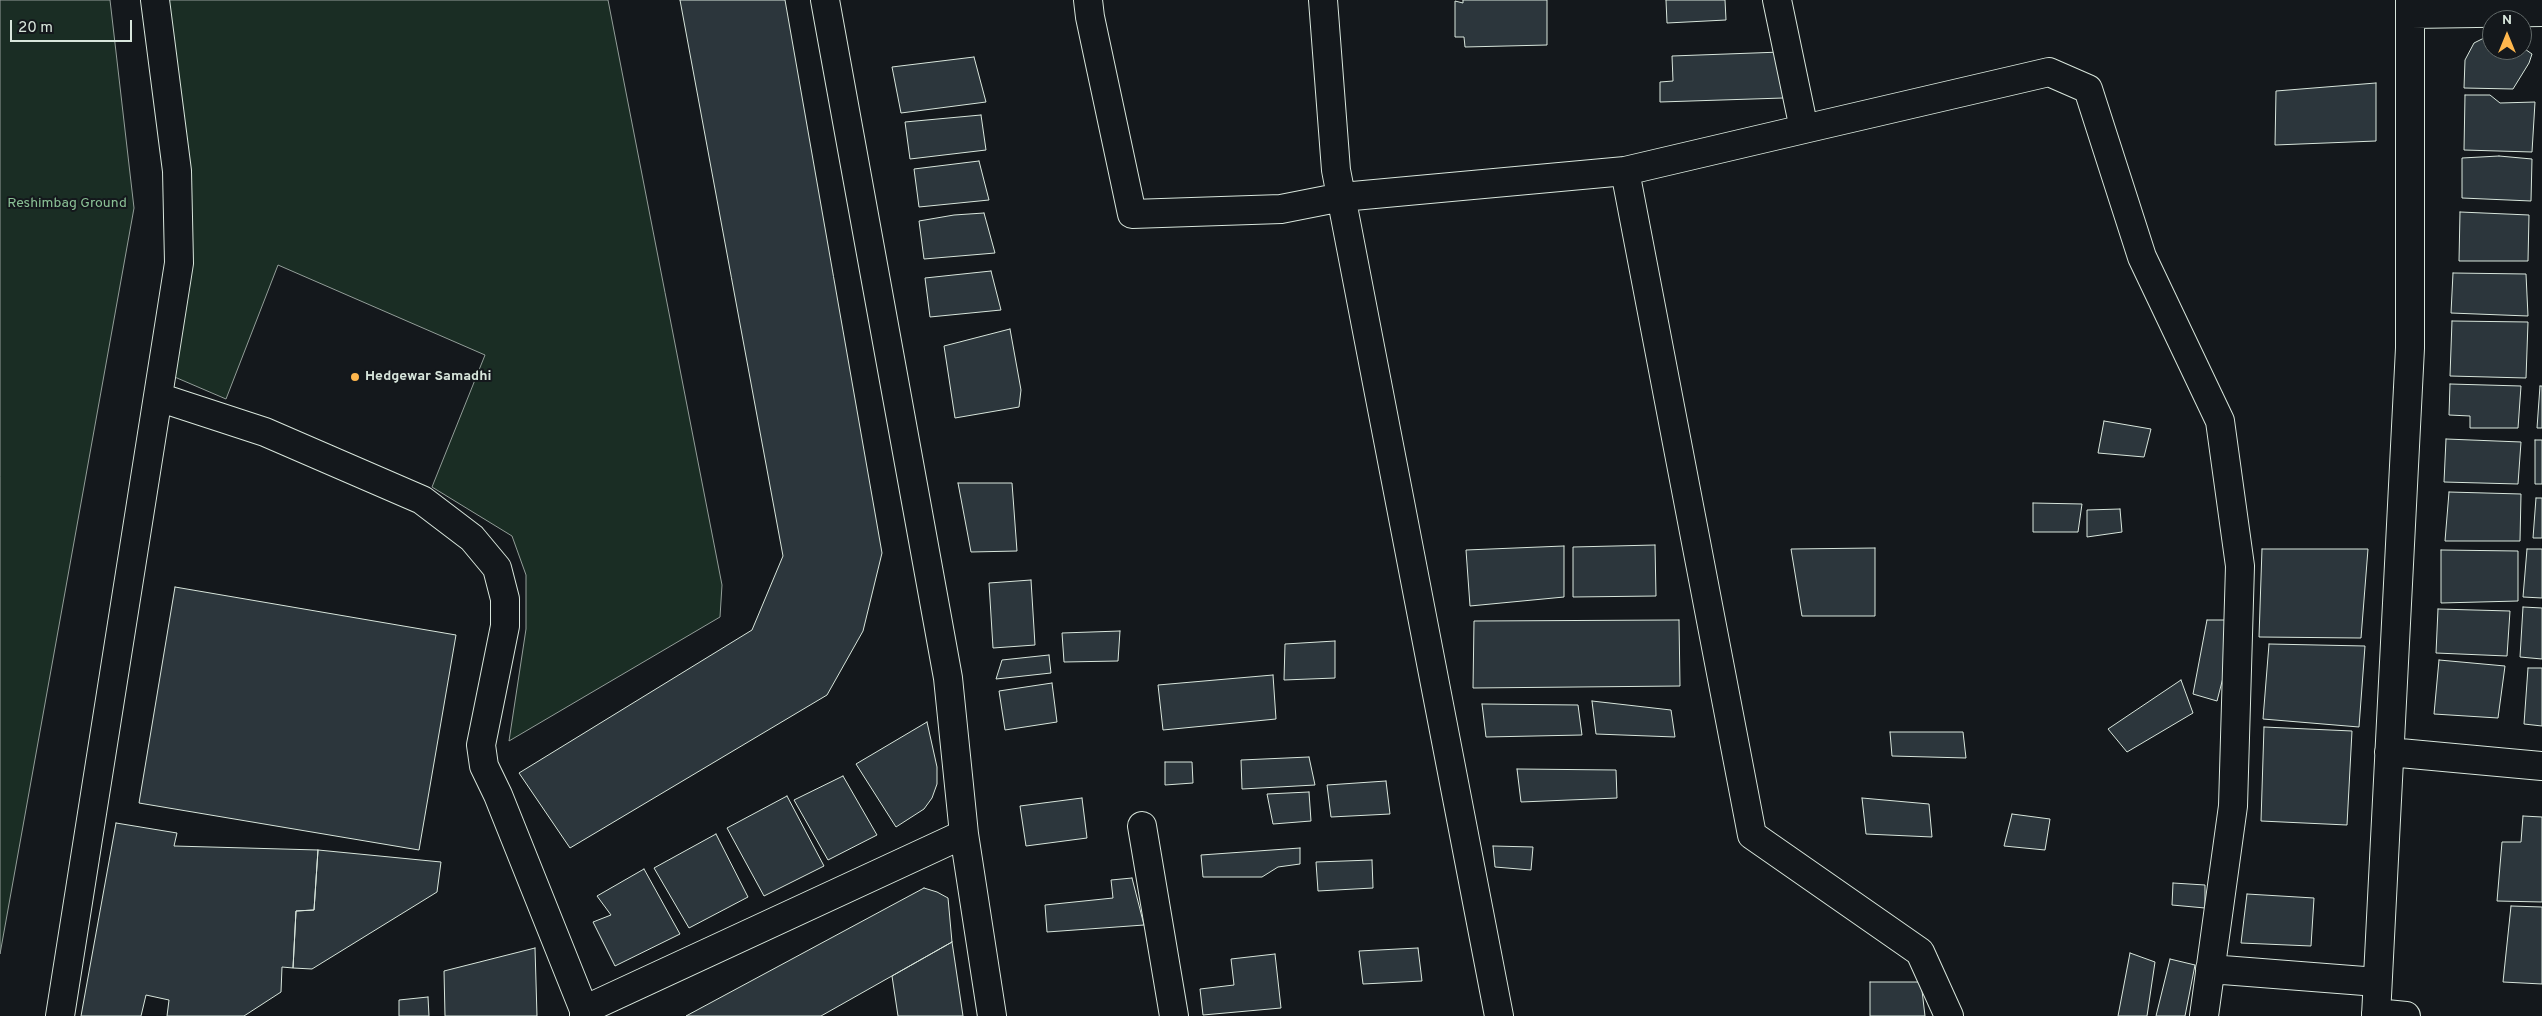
<!DOCTYPE html>
<style>
body{margin:0}
#map{position:relative;width:2542px;height:1016px;overflow:hidden;background:#14181c;font-family:Overpass,sans-serif}
canvas{display:block}
.north{position:absolute;left:2482px;top:10px;width:50px;height:50px;box-sizing:border-box;background:#14181c;border:1px solid #626a69;border-radius:50%;rotate:0deg;font-size:14px;font-weight:700;line-height:20px;text-align:center;color:#d8e6dc}
.north::after{content:'';display:block;margin:auto;width:18px;height:22px;background:#ffb74d;clip-path:polygon(50% 0,100% 100%,50% 72%,0 100%)}
.scale{position:absolute;left:10px;top:20px;width:122px;height:22px;box-sizing:border-box;border:2px solid #d8e6dc;border-top:0;padding-left:6px;font-size:15px;line-height:18px;white-space:nowrap;color:#d8e6dc;-webkit-text-stroke:4px #14181c;paint-order:stroke}
</style>
<div id="map">
<canvas width="2542" height="1016"></canvas>
<div class="north">N</div>
<div class="scale">20 m</div>
</div>
<script>
const c = document.querySelector('canvas').getContext('2d');
c.lineJoin = 'round';
function paint(path, color) {
  c.fillStyle = color;
  c.fill(path, 'evenodd');
}
function shape(rows) {
  const path = new Path2D();
  for (const r of rows) {
    path.moveTo(r[0], r[1]);
    for (let i = 2; i < r.length; i += 2) path.lineTo(r[i], r[i + 1]);
  }
  return path;
}
function strokePath(path, color, width, dash) {
  c.strokeStyle = color;
  c.lineWidth = width;
  c.lineCap = dash ? 'butt' : 'round';
  c.setLineDash(dash || []);
  c.stroke(path);
}
function write(font, color, halo, rows, align = 'center') {
  c.font = font + ' Overpass,sans-serif';
  c.lineWidth = 4;
  c.setLineDash([]);
  c.textBaseline = 'middle';
  c.strokeStyle = halo;
  c.fillStyle = color;
  for (const [text, x, y, turn = 0] of rows) {
    c.save();
    c.translate(x, y);
    c.rotate((+turn || 0) * Math.PI / 180);
    c.textAlign = isNaN(turn) ? turn : align;
    if (halo) c.strokeText(text, 0, 0);
    c.fillText(text, 0, 0);
    c.restore();
  }
}
const green = shape([
 [0,0,110,0,134,208,0,954,0,0],
 [161,0,608,0,722,585,720,617,509,741,526,629,526,575,512,536,432,487,485,355,278,265,226,399,170,375,186,284,192,221,161,0]
]);
const building = shape([
 [680,0,785,0,882,553,863,631,827,695,570,848,519,773,752,630,783,556,680,0],
 [1463,0,1547,0,1547,45,1465,47,1464,37,1455,37,1455,1,1463,3,1463,0],
 [1666,0,1725,0,1726,20,1667,23,1666,0],
 [2492,34,2492,50,2522,50,2522,47,2532,54,2529,63,2513,89,2464,88,2465,60,2474,43,2492,34],
 [1781,52,1783,98,1660,102,1660,82,1673,81,1672,56,1781,52],
 [974,57,986,102,901,113,892,67,974,57],
 [2376,83,2376,141,2275,145,2276,91,2376,83],
 [2465,95,2490,95,2500,103,2535,102,2532,152,2464,150,2465,95],
 [981,115,986,150,910,159,905,122,981,115],
 [2499,156,2532,159,2531,201,2462,198,2462,158,2499,156],
 [979,161,989,200,919,207,914,169,979,161],
 [2460,212,2529,215,2528,261,2459,261,2460,212],
 [984,213,995,253,924,259,919,221,954,215,984,213],
 [991,271,1001,310,930,317,925,278,991,271],
 [2453,273,2526,274,2528,316,2451,313,2453,273],
 [2452,321,2528,322,2526,378,2450,376,2452,321],
 [1010,329,1021,390,1019,407,955,418,944,346,1010,329],
 [2450,384,2521,386,2518,428,2470,428,2470,416,2449,415,2450,384],
 [2540,386,2542,386,2542,428,2537,428,2540,386],
 [2104,421,2151,429,2144,457,2098,453,2104,421],
 [2446,439,2521,442,2518,484,2444,482,2446,439],
 [2535,440,2542,440,2542,484,2535,484,2535,440],
 [958,483,1012,483,1017,551,971,552,958,483],
 [2449,492,2521,494,2520,541,2445,541,2449,492],
 [2536,498,2542,498,2542,538,2533,538,2536,498],
 [2033,503,2082,504,2078,532,2033,532,2033,503],
 [2120,509,2122,532,2087,537,2087,510,2120,509],
 [1655,545,1656,596,1573,597,1573,547,1655,545],
 [1564,546,1564,597,1470,606,1466,550,1564,546],
 [1875,548,1875,616,1802,616,1791,549,1875,548],
 [2262,549,2368,549,2361,638,2259,637,2262,549],
 [2527,549,2542,549,2542,598,2523,597,2527,549],
 [2441,550,2518,551,2518,601,2441,603,2441,550],
 [1031,580,1035,645,993,648,989,583,1031,580],
 [175,587,456,635,419,850,139,803,175,587],
 [2523,607,2542,608,2542,659,2520,657,2523,607],
 [2438,609,2510,611,2507,656,2436,653,2438,609],
 [1679,620,1680,686,1473,688,1474,621,1679,620],
 [2207,620,2233,620,2225,670,2217,701,2193,694,2207,620],
 [1120,631,1118,661,1064,662,1062,633,1120,631],
 [1335,641,1335,678,1284,680,1285,644,1335,641],
 [2269,644,2365,646,2359,727,2263,719,2269,644],
 [1049,655,1051,673,996,679,1002,660,1049,655],
 [2439,660,2505,666,2498,718,2434,714,2439,660],
 [2528,668,2542,668,2542,726,2524,724,2528,668],
 [1273,675,1276,719,1163,730,1158,685,1273,675],
 [2181,680,2193,713,2127,752,2108,729,2181,680],
 [1052,683,1057,722,1005,730,999,691,1052,683],
 [1592,701,1671,710,1675,737,1596,734,1592,701],
 [1482,704,1578,705,1582,735,1486,737,1482,704],
 [927,722,937,767,937,784,932,798,924,809,896,827,856,764,927,722],
 [2264,727,2352,731,2347,825,2261,821,2264,727],
 [1890,732,1963,732,1966,758,1892,756,1890,732],
 [1309,757,1315,785,1242,789,1241,760,1309,757],
 [1165,762,1192,762,1193,783,1165,785,1165,762],
 [1517,769,1616,770,1617,798,1521,802,1517,769],
 [843,776,877,835,828,860,794,800,843,776],
 [1386,781,1390,814,1331,817,1327,785,1386,781],
 [1309,792,1311,821,1273,824,1267,794,1309,792],
 [787,796,824,866,764,896,727,828,787,796],
 [1082,798,1087,838,1026,846,1020,806,1082,798],
 [1862,798,1929,804,1932,837,1866,834,1862,798],
 [2012,814,2050,819,2045,850,2004,846,2012,814],
 [2523,816,2542,817,2542,902,2497,901,2502,842,2521,842,2523,816],
 [116,823,177,833,174,846,318,850,314,910,296,911,293,968,282,967,281,992,244,1016,167,1016,169,1000,146,995,141,1016,81,1016,116,823],
 [716,834,748,897,689,928,654,868,716,834],
 [1493,846,1533,847,1531,870,1495,867,1493,846],
 [1300,848,1300,864,1278,867,1262,877,1203,877,1201,855,1300,848],
 [318,850,441,862,437,892,312,969,293,968,296,911,314,910,318,850],
 [1372,860,1373,888,1318,891,1316,862,1372,860],
 [644,869,680,934,615,966,593,922,611,915,597,896,644,869],
 [1132,878,1144,925,1047,932,1045,905,1113,898,1111,880,1132,878],
 [2173,883,2205,885,2205,908,2172,905,2173,883],
 [924,888,937,892,948,898,952,942,821,1016,686,1016,924,888],
 [2247,894,2314,898,2311,946,2241,943,2247,894],
 [2511,906,2542,907,2542,984,2503,982,2511,906],
 [952,942,963,1016,898,1016,892,976,952,942],
 [535,948,537,1016,445,1016,444,971,535,948],
 [1418,948,1422,981,1363,984,1359,951,1418,948],
 [2130,953,2155,962,2147,1016,2118,1016,2130,953],
 [1275,954,1281,1008,1203,1015,1200,989,1234,985,1231,959,1275,954],
 [2170,959,2195,965,2185,1016,2156,1016,2170,959],
 [1870,982,1921,982,1925,1016,1870,1016,1870,982],
 [428,997,429,1016,399,1016,399,1000,428,997]
]);
const minor = shape([
 [825,0,948,678,964,834],
 [1088,0,1090,17,1132,214,1281,209,1342,197,1625,171,1804,129,1777,0],
 [1323,0,1336,170,1499,1016],
 [2412,14,2542,12],
 [1804,129,2049,72,2088,89,2142,257,2220,421,2240,566,2233,806,2204,1016],
 [1625,171,1752,835,1920,952,1949,1016],
 [158,397,265,432,422,500,472,538,497,568,505,599,505,626,481,745,484,766,498,795,584,1010],
 [2389,752,2542,766],
 [1142,826,1174,1016],
 [2210,969,2377,982],
 [2376,1013,2406,1016],
 [60,1016,179,263,177,171,155,0],
 [584,1016,584,1010,964,834,992,1016],
 [2376,1016,2410,348,2410,0]
]);
const markers = [
 [355,377,5,"#ffb74d"]
];
const parkNames = [
 ["Reshimbag Ground",67,204]
];
const poiNames = [
 ["Hedgewar Samadhi",365,377]
];
paint(green, '#1a2d24');
strokePath(green, '#939e99', 1);
paint(building, '#2c363c');
strokePath(building, '#d8e6dc', 1);
strokePath(minor, '#d8e6dc', 30);
strokePath(minor, '#14181c', 28);
for (const [x, y, r, color] of markers) {
  const dot = new Path2D();
  dot.arc(x, y, r, 0, 2 * Math.PI);
  c.fillStyle = color;
  c.fill(dot);
  strokePath(dot, '#14181c', 2);
}
write('14px', '#8ac095', '#14181c', parkNames);
write('bold 14px', '#d8e6dc', '#14181c', poiNames, 'left');
</script>
